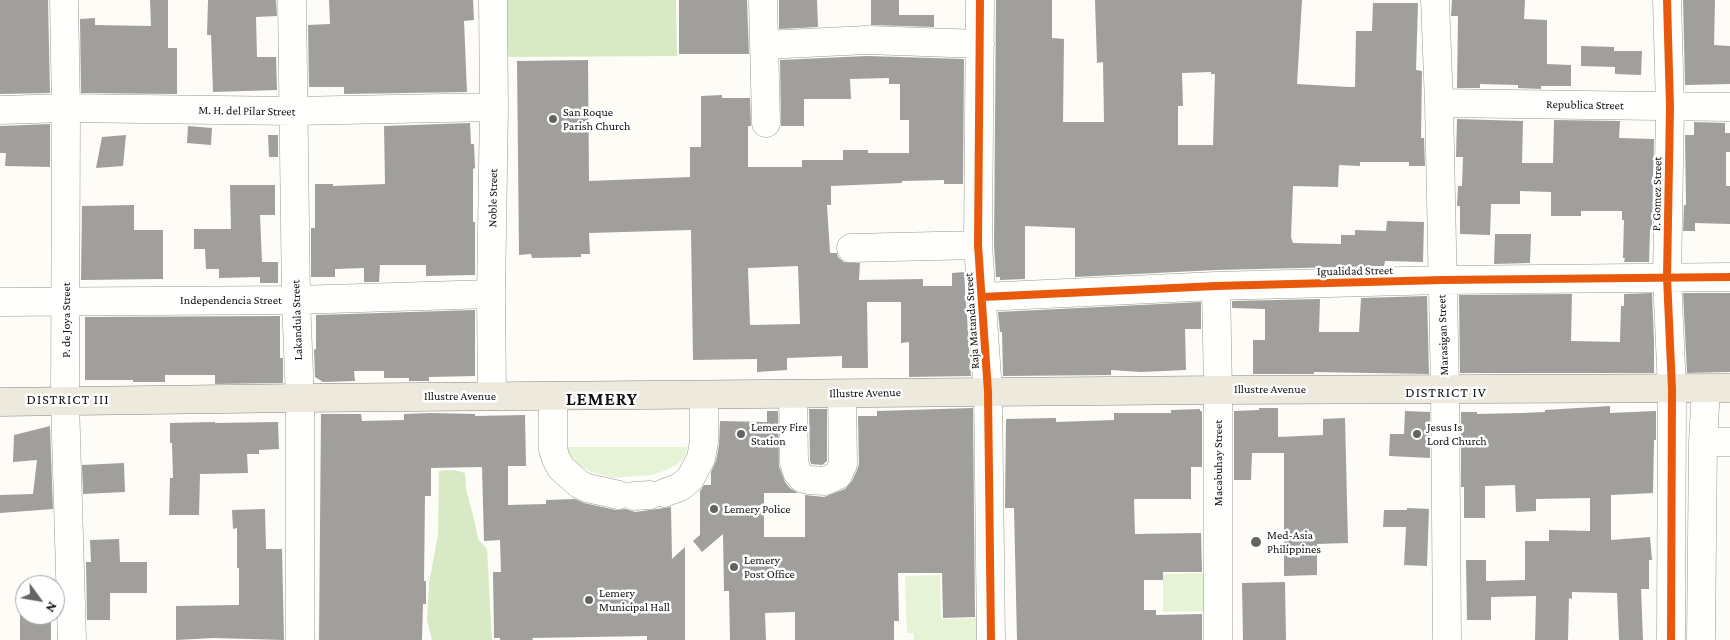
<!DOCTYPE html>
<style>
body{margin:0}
#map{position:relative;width:1730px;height:640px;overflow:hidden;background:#fdfcf7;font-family:"Crimson Pro",serif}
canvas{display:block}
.north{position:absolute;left:15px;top:575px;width:50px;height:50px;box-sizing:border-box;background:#fff;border:1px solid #a0a0a0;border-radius:50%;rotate:122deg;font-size:14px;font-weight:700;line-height:20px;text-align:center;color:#111}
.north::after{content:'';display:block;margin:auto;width:18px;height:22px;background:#646362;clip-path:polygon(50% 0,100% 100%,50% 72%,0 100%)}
</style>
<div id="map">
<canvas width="1730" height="640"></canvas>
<div class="north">N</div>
</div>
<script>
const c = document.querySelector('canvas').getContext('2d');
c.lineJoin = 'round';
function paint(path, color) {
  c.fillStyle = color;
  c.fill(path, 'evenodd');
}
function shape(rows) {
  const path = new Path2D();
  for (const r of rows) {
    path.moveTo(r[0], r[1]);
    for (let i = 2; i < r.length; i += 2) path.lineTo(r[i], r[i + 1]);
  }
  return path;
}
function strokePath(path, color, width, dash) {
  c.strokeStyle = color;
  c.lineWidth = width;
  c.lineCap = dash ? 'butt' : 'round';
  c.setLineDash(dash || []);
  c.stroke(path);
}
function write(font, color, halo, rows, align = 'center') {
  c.font = font + ' "Crimson Pro",serif';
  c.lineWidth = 5;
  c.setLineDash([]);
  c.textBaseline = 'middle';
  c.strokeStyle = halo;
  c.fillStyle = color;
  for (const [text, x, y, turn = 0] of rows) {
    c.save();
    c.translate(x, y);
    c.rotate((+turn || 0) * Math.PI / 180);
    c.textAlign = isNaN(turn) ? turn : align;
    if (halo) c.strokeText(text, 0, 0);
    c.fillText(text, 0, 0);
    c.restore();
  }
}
const green = shape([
 [568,447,687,447,685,456,678,464,666,470,652,475,613,478,591,472,577,464,567,452],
 [1208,573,1207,611,1163,612,1163,574],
 [940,575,941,619,985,618,987,640,914,640,914,633,907,633,905,576]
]);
const forest = shape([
 [502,0,676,0,677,56,503,57],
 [454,470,465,473,466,489,475,523,478,539,487,549,492,640,432,640,427,620,429,583,438,535,439,471]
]);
const building = shape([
 [0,0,48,0,50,93,0,94],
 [150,0,168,0,168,48,177,48,177,94,81,93,80,19,95,18,95,25,151,26],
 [208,0,276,0,277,16,256,17,257,57,276,57,277,90,213,92,211,35,207,35],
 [329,0,473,0,474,20,464,21,467,92,344,94,344,87,309,87,308,25,330,24],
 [679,0,747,0,749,54,679,54],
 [779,0,817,0,818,27,779,29],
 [871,0,899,0,899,15,934,15,934,27,871,25],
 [996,0,1052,0,1052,38,1064,39,1063,122,1104,122,1103,62,1097,63,1095,0,1302,0,1297,84,1349,87,1355,87,1356,31,1372,31,1373,3,1418,3,1416,70,1422,71,1421,138,1424,138,1425,166,1409,166,1409,162,1360,162,1360,166,1339,165,1338,187,1293,186,1291,237,1293,243,1341,244,1341,235,1355,235,1355,230,1386,231,1387,221,1424,222,1423,262,1385,261,1384,266,1216,270,1075,277,1075,228,1025,226,1025,279,1000,280,1000,277,996,277,994,245],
 [1211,72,1211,74,1215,74,1213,145,1178,145,1178,106,1183,106,1182,73],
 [1452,0,1525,0,1524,19,1547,20,1547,64,1571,65,1571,86,1541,86,1541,89,1518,88,1518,85,1480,84,1480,88,1457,88,1458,16,1451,16],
 [1683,0,1715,0,1714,45,1730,46,1730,84,1685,85],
 [1581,46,1614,47,1614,51,1642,51,1641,75,1615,74,1615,67,1581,66],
 [867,56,964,59,963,184,944,184,944,180,902,181,902,183,831,186,831,205,827,205,830,253,837,253,838,257,844,262,860,263,859,280,923,279,923,286,952,286,952,273,964,272,971,376,909,377,909,342,901,343,901,302,867,302,868,368,842,368,842,356,787,358,787,370,757,372,757,359,693,360,691,230,589,233,590,254,581,254,581,257,532,258,531,254,519,255,517,61,588,60,589,181,690,177,690,147,701,147,701,96,722,95,722,98,750,98,751,126,748,126,748,167,802,167,802,160,843,160,843,150,868,150,868,153,909,153,909,120,900,120,900,84,889,84,889,78,850,79,851,99,804,99,804,126,781,126,780,60],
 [798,266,800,324,750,325,748,268],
 [1457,119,1523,121,1522,163,1553,163,1554,120,1620,121,1619,138,1654,139,1652,230,1650,230,1649,262,1624,262,1625,258,1623,258,1624,220,1622,220,1622,211,1581,211,1581,216,1551,216,1551,192,1520,191,1520,204,1491,204,1490,235,1460,234,1460,206,1457,206,1458,186,1462,186,1463,157,1456,157],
 [1694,122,1725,123,1725,133,1730,133,1730,152,1726,152,1726,186,1730,186,1730,224,1695,223,1695,231,1683,231,1684,205,1686,205,1685,135,1694,135],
 [470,123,471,144,474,144,475,168,473,169,473,222,475,222,475,275,426,276,426,265,380,265,379,282,364,282,364,268,335,269,335,277,311,277,311,228,315,228,315,184,333,184,333,186,385,184,384,126],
 [50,124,50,167,5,166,6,153,0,153,0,126],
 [188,126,212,128,211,145,187,143],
 [126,135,123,166,96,168,102,137],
 [268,135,278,135,278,157,269,157],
 [230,185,275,185,275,215,260,215,262,262,278,262,278,283,260,283,260,277,219,278,219,269,206,269,205,249,194,249,194,229,231,229],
 [134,205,134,230,163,230,163,279,81,280,82,206],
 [1495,234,1531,234,1530,263,1494,264],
 [1652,293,1654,341,1654,373,1460,373,1459,295,1572,294,1571,341,1620,342,1621,306,1624,306,1624,294],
 [1683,293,1730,293,1730,372,1687,373],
 [1427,296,1429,374,1314,372,1314,374,1253,374,1253,340,1265,340,1265,309,1232,308,1232,301,1320,299,1319,332,1359,332,1361,298],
 [1201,302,1201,329,1185,329,1186,370,1141,372,1111,370,1111,375,1003,376,1002,332,1000,332,998,312],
 [475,310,475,376,429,377,429,381,409,381,409,378,384,378,384,371,354,371,355,381,323,382,315,377,314,350,316,349,316,315],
 [280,316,280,358,283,358,283,383,215,384,215,375,165,375,165,382,133,382,133,380,85,380,85,317],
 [1610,406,1610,413,1656,411,1656,440,1654,440,1653,493,1611,495,1611,540,1650,537,1652,560,1649,560,1649,589,1641,589,1643,640,1619,640,1617,593,1572,592,1572,599,1569,598,1568,640,1535,640,1536,596,1491,597,1491,620,1467,620,1466,560,1486,560,1486,581,1525,580,1525,541,1549,541,1549,530,1590,531,1590,498,1536,499,1536,511,1516,512,1515,485,1485,486,1485,518,1464,518,1464,487,1461,487,1461,412,1477,412,1477,414,1523,413,1545,412,1545,410],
 [973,408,975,617,943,618,942,573,898,573,899,621,894,621,894,640,795,640,795,612,765,613,766,640,730,640,729,591,724,591,723,534,702,552,693,541,700,535,700,491,704,485,711,485,711,472,716,461,719,445,720,421,767,422,767,411,778,411,779,466,785,482,790,488,798,493,764,493,764,537,805,537,805,495,824,497,845,489,852,481,857,470,859,464,858,416,877,416,877,411],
 [1259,408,1278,408,1278,437,1323,435,1323,419,1345,418,1348,543,1317,544,1317,575,1284,576,1284,453,1252,453,1251,480,1234,480,1234,411,1259,410],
 [809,409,827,409,827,461,822,465,811,464,810,460],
 [1200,409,1200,411,1202,411,1202,467,1191,467,1191,499,1134,499,1135,534,1201,533,1202,572,1163,572,1163,580,1144,580,1144,610,1156,610,1156,615,1202,614,1202,640,1017,640,1014,508,1005,508,1006,419,1056,418,1056,422,1114,420,1114,413,1171,413,1171,410],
 [1405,411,1430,412,1430,458,1389,456,1390,434,1404,434],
 [431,413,475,414,475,416,525,415,526,466,508,466,508,505,546,504,546,500,575,499,584,503,616,510,626,509,635,512,671,507,672,559,685,547,685,640,647,640,647,636,532,638,533,640,500,640,500,638,494,638,493,572,501,572,500,540,484,541,482,467,431,468,431,496,425,496,424,581,426,581,426,604,423,604,422,640,319,640,321,414,361,414,362,421,404,420,404,414],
 [215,422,215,423,278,422,279,449,259,450,259,454,247,454,248,473,200,474,199,515,169,515,170,478,173,478,172,443,170,443,170,423],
 [50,426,53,509,0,513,0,495,33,494,37,460,13,462,14,435],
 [124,463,125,492,83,494,82,465],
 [1407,508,1429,509,1427,566,1404,565,1406,527,1383,527,1384,510,1407,510],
 [265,509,266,549,282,549,284,640,213,638,176,640,176,606,239,605,239,568,237,568,237,528,233,529,232,510],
 [119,539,120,562,147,562,147,593,110,593,110,620,87,620,86,562,91,562,90,540],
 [1285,582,1286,640,1243,640,1242,583],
 [20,615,51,615,51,640,20,640]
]);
const minor = shape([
 [64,0,66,108,65,401,72,640],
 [292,0,296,300,300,398,300,640],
 [763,0,766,123],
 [980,0,978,245,988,392,991,640],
 [1435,0,1439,103,1445,388,1447,640],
 [1667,0,1670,107,1667,277,1672,389,1671,640],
 [764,45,867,40,980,44],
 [1439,103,1730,107],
 [0,110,66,108,293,111,494,107],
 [851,248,978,245],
 [1216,286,1218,390,1218,640],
 [982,297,1216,286,1442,280,1730,277],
 [0,302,296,300,491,294],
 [793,394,794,462,797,472,802,478,809,480,825,481,838,475,843,464,842,394],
 [492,396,491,294,494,107,493,0],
 [553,396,553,449,556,459,561,468,579,484,587,488,619,495],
 [1703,442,1730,442],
 [664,493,680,487,690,479,701,458,704,442,704,395],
 [634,496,650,495],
 [1701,640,1703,442,1706,389]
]);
const major = shape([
 [0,402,300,398,1218,390,1730,388]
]);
const cycleway = shape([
 [980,0,978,245,988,392,991,640],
 [1667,0,1670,107,1667,277,1672,389,1671,640],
 [982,297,1216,286,1442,280,1730,277]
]);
const markers = [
 [553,119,5,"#646362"],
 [741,434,5,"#646362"],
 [1417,434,5,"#646362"],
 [714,509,5,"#646362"],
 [1256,542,6,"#646362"],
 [734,567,5,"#646362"],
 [589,600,5,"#646362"]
];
const streetNames = [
 ["Republica Street",1585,105,1],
 ["M. H. del Pilar Street",247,111,1],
 ["P. Gomez Street",1657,194,-89],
 ["Noble Street",493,198,-89],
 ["Igualidad Street",1355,271,-1],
 ["Independencia Street",231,300],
 ["P. de Joya Street",66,320,-90],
 ["Lakandula Street",297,320,-92],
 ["Raja Matanda Street",972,321,-94],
 ["Marasigan Street",1443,335,-92],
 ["Illustre Avenue",1270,389],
 ["Illustre Avenue",865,393,-1],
 ["Illustre Avenue",460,396],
 ["Macabuhay Street",1218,463,-90]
];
const poiNames = [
 ["San Roque",563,112],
 ["Parish Church",563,126],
 ["Lemery Fire",751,427],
 ["Station",751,441],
 ["Jesus Is",1427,427],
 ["Lord Church",1427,441],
 ["Lemery Police",724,509],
 ["Med-Asia",1267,535],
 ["Philippines",1267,549],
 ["Lemery",744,560],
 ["Post Office",744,574],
 ["Lemery",599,593],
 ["Municipal Hall",599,607]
];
const neighbourhoodNames = [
 ["DISTRICT IV",1446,393],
 ["DISTRICT III",68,400]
];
const districtNames = [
 ["LEMERY",602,399]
];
paint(green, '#e7f3d7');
paint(forest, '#d8eac5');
paint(building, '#a19f9c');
strokePath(minor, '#979795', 29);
strokePath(major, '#858482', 29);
strokePath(minor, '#fffffe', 28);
strokePath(major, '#ede9dc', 28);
strokePath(cycleway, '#e8590c', 8);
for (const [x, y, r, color] of markers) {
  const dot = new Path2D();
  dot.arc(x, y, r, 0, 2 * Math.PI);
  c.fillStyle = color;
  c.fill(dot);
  strokePath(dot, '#fff', 2);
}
write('12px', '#111', '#fff', streetNames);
write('12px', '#111', '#fff', poiNames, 'left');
c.letterSpacing = '1px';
write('14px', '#111', '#fff', neighbourhoodNames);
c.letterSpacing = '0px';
c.letterSpacing = '1px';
write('bold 18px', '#111', '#fff', districtNames);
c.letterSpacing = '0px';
</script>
